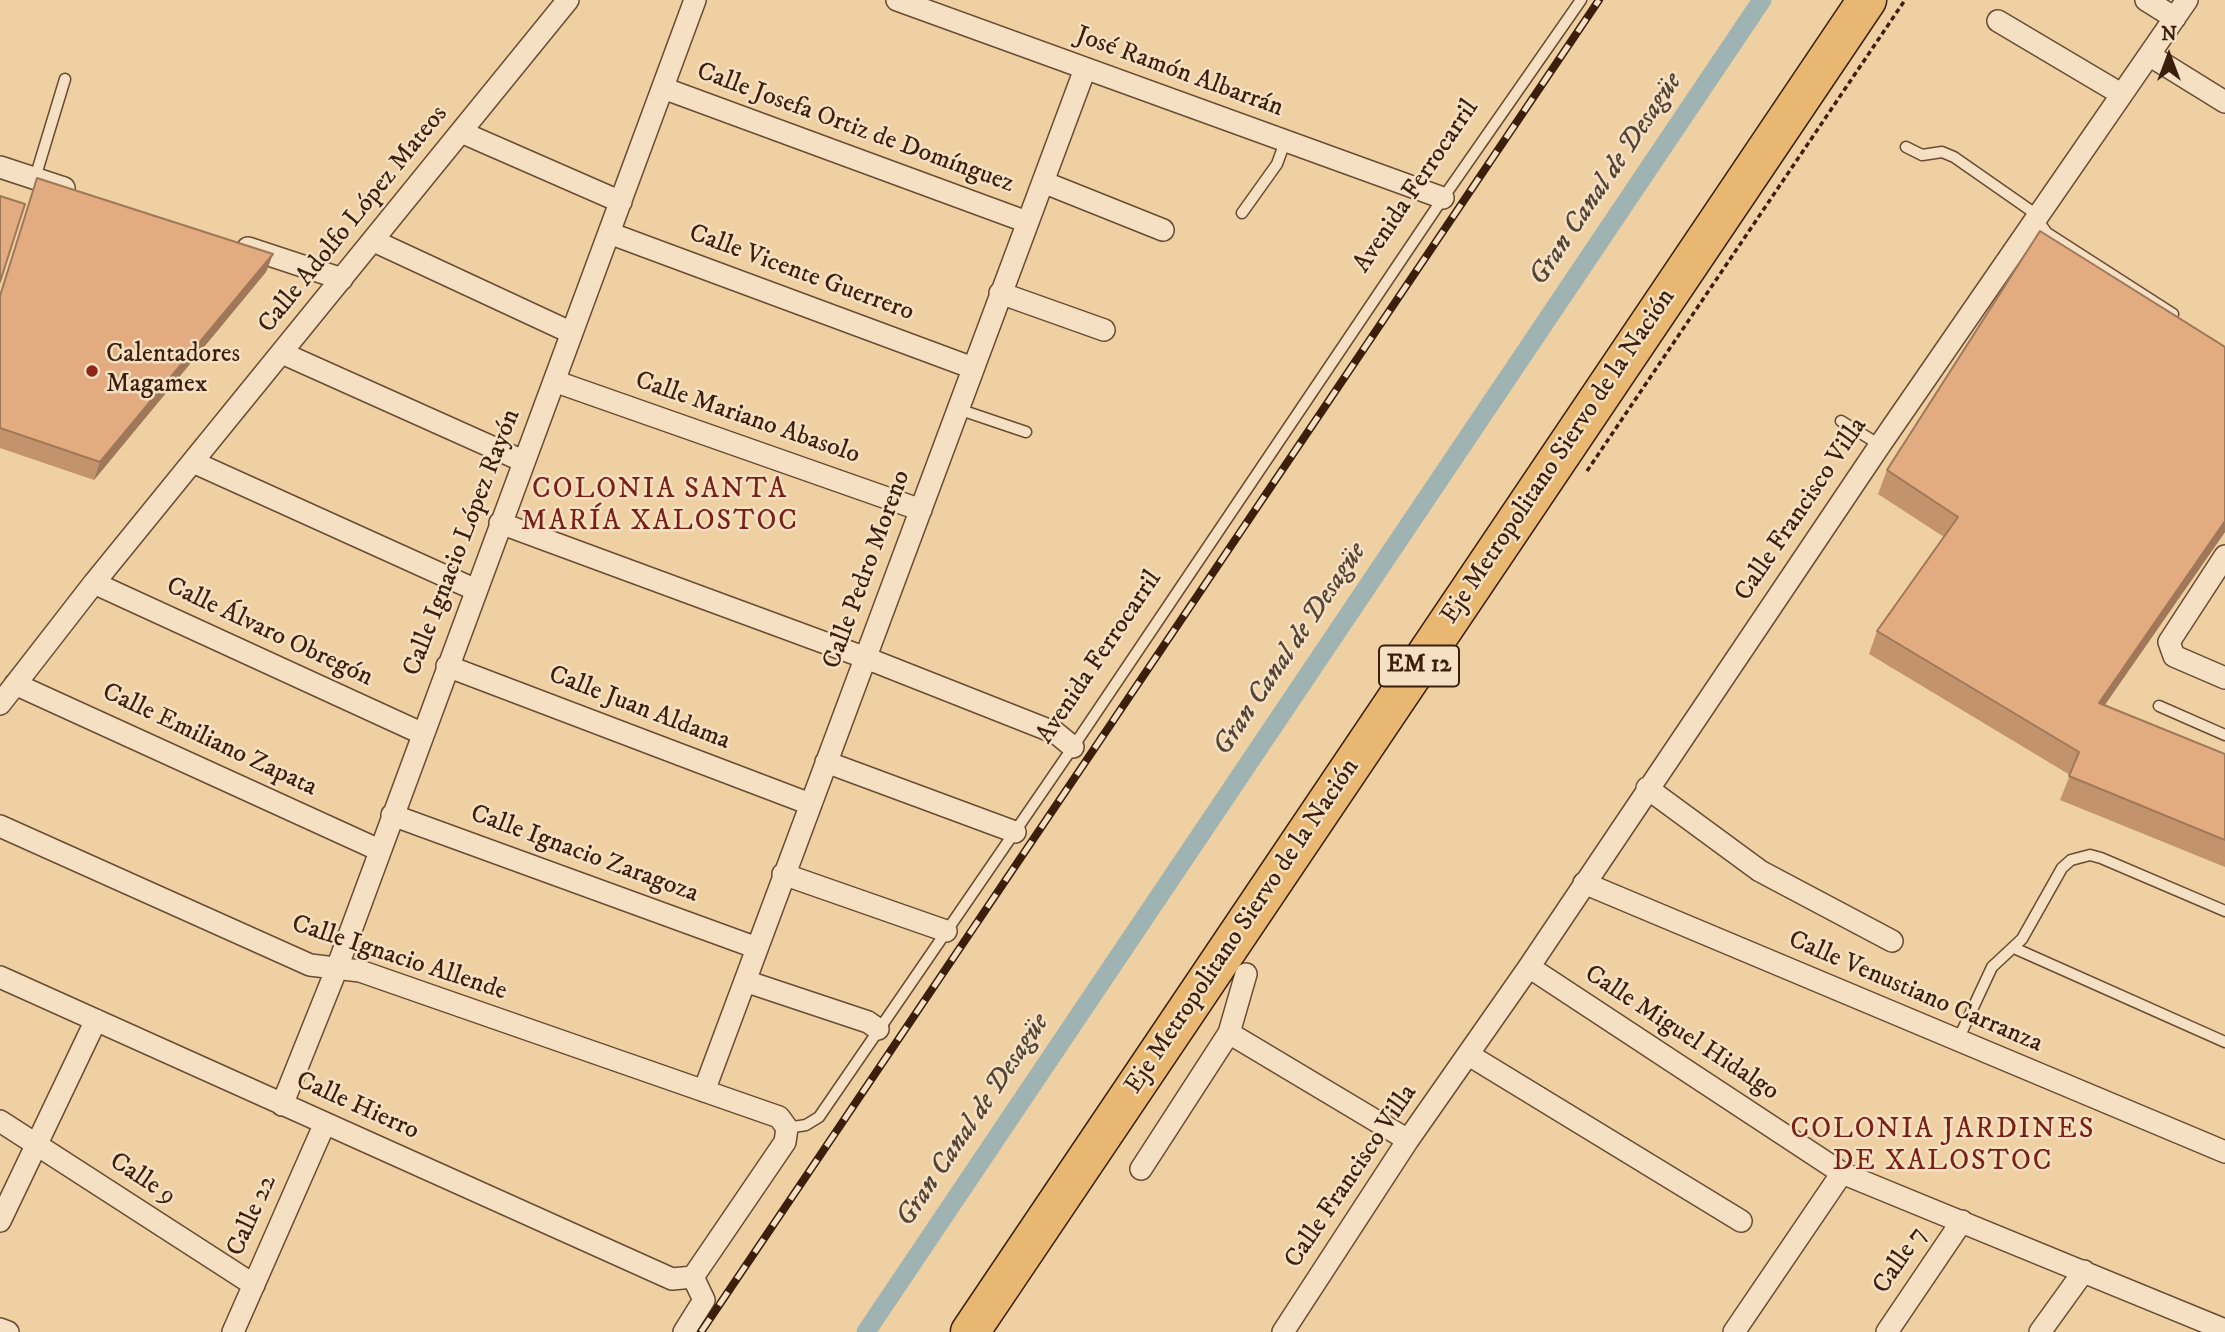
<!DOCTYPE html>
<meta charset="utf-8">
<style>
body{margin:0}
#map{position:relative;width:2225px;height:1332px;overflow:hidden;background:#efd0a3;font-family:"IM FELL DW Pica",serif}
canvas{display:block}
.north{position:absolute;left:2134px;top:21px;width:70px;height:70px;-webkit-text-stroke:5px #f5e0c3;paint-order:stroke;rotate:0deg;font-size:19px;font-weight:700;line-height:28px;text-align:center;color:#3b1f0c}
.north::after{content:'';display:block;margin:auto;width:24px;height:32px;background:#3b1f0c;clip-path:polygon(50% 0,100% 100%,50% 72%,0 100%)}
</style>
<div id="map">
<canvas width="2225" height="1332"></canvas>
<div class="north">N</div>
</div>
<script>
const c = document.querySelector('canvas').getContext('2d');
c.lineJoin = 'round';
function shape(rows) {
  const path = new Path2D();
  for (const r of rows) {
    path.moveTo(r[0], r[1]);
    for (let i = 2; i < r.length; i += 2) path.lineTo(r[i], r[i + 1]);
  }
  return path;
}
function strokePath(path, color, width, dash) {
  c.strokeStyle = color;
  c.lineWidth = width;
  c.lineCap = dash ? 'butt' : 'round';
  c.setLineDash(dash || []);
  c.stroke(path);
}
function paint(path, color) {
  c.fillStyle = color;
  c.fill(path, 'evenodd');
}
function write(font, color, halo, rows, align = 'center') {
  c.font = font + ' "IM FELL DW Pica",serif';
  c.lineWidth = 5;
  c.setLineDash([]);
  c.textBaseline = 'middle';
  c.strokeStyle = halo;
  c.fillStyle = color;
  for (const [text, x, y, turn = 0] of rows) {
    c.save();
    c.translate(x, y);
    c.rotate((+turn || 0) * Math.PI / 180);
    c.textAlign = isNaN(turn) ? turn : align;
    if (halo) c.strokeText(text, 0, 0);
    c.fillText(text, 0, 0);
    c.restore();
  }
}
const canal = shape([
 [866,1332,1762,0]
]);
const path = shape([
 [1587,471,1905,0]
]);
const service = shape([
 [1906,147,1922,155,1942,152,1954,157,2030,210,2047,233,2173,314],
 [35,178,65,79],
 [1242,213,1277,164,1285,142],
 [958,409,1026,432],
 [1841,421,1880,445],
 [2159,706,2225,735],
 [2014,948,2225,1042],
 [1957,1042,1992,967,2022,939,2062,868,2071,860,2090,855,2101,858,2225,911],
 [787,1128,806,1125,819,1117,1073,747,1443,198,1581,0]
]);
const minor = shape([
 [897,0,1443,198],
 [2146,0,2175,18],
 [1998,21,2121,94],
 [2149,55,2225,102],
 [663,88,1027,222],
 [461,132,621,202],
 [0,167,64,188],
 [1043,182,1163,230],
 [609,233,973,368],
 [374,241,572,333],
 [248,248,342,279],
 [1000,293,1104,330],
 [282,353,523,461],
 [554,381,921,510],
 [193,462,476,590],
 [500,523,866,658,1056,733,1073,747],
 [2225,556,2169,642,2174,656,2225,678],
 [94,583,421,733],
 [447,666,810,804],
 [15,684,379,850],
 [0,704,94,583,568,0],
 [826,762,1015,832],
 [1647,788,1760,871,1892,941],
 [392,815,757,948],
 [0,826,310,965,360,971,779,1117,787,1128,785,1142,693,1277],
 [783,874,946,931],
 [1584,883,2225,1152],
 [1529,967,1842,1173,2225,1330],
 [0,977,672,1279,693,1277],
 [745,981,868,1022,878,1029],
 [1229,1033,1408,1140],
 [1469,1055,1741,1221],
 [704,1091,1085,69],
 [282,1105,337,968,695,0],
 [0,1121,254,1285],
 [1141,1169,1229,1033,1246,974],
 [0,1221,96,1020],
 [0,1329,8,1332],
 [233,1332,325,1123],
 [684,1332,704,1300,693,1277],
 [1283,1332,1408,1140,1529,967,1880,445,2187,0],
 [1734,1332,1842,1173],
 [1887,1332,1962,1221],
 [2040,1332,2084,1271]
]);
const motorway = shape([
 [970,1332,1867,0]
]);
const rail = shape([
 [701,1332,1599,0]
]);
const wall = shape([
 [37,178,273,254,266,272,94,480,0,448,0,293],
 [2225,347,2225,532,2105,705,2225,754,2225,867,2060,800,2070,775,1869,654,1877,631,1944,537,1878,494,1887,470]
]);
const shadedWall = shape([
 [273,254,266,272,94,480,100,462],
 [2225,521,2225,532,2090,726,2099,703]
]);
const building = shape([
 [37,178,273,254,100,462,0,428,0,296,37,178],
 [0,196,25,204,0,282,0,196],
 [2040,231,2225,347,2225,521,2099,703,2225,754,2225,840,2069,776,2079,752,1877,631,1958,517,1887,470,2040,231]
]);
const markers = [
 [92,371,7,"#8f2418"]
];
const shields = [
 [1419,666,80]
];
const shieldNames = [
 ["EM 12",1419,666]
];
const streetNames = [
 ["José Ramón Albarrán",1179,73,20],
 ["Calle Josefa Ortiz de Domínguez",855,129,20],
 ["Avenida Ferrocarril",1417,187,-56],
 ["Calle Adolfo López Mateos",354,220,-51],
 ["Calle Vicente Guerrero",801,274,20],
 ["Calle Mariano Abasolo",747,419,19],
 ["Eje Metropolitano Siervo de la Nación",1559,457,-56],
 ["Calle Francisco Villa",1802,510,-56],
 ["Calle Ignacio López Rayón",463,543,-69],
 ["Calle Pedro Moreno",868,570,-70],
 ["Calle Álvaro Obregón",269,633,25],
 ["Avenida Ferrocarril",1100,658,-56],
 ["Calle Juan Aldama",639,709,21],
 ["Calle Emiliano Zapata",209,741,25],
 ["Calle Ignacio Zaragoza",584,855,20],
 ["Eje Metropolitano Siervo de la Nación",1243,927,-56],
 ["Calle Ignacio Allende",399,959,18],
 ["Calle Venustiano Carranza",1915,993,23],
 ["Calle Miguel Hidalgo",1681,1034,33],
 ["Calle Hierro",357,1107,24],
 ["Calle Francisco Villa",1352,1177,-56],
 ["Calle 9",142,1180,33],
 ["Calle 22",253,1216,-66],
 ["Calle 7",1901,1261,-56]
];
const poiNames = [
 ["Calentadores",106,356],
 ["Magamex",106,386]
];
const waterNames = [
 ["Gran Canal de Desagüe",1607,180,-56],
 ["Gran Canal de Desagüe",1291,650,-56],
 ["Gran Canal de Desagüe",974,1121,-56]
];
const neighbourhoodNames = [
 ["COLONIA SANTA",660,491],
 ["MARÍA XALOSTOC",660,523],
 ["COLONIA JARDINES",1943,1131],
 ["DE XALOSTOC",1943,1163]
];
strokePath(canal, '#9fb4b2', 19);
strokePath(service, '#684b32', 13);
strokePath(minor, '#684b32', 24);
strokePath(motorway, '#3b1f0c', 41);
strokePath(path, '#3b1f0c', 3.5, [5, 3.5]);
strokePath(service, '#f5e0c3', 10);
strokePath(minor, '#f5e0c3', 21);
strokePath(motorway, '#e8b872', 38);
strokePath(rail, '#3b1f0c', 8);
strokePath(rail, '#f5e0c3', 5, [16]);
paint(wall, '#c3936e');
paint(shadedWall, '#9f785a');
paint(building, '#e3ab80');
strokePath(building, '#9f785a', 2);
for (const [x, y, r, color] of markers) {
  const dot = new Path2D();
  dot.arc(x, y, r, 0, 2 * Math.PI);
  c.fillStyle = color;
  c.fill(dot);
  strokePath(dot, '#f5e0c3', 2.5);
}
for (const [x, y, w] of shields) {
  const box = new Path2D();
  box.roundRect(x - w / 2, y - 20.5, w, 41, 5);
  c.fillStyle = '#f5e0c3';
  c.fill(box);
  strokePath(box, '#3b1f0c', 2);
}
write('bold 24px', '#3b1f0c', null, shieldNames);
write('26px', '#3b1f0c', '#f5e0c3', streetNames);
write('26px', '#3b1f0c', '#f5e0c3', poiNames, 'left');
write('italic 28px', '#544436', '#f5e0c3', waterNames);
c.letterSpacing = '2px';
write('28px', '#7a1f14', '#f5e0c3', neighbourhoodNames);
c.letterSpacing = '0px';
</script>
